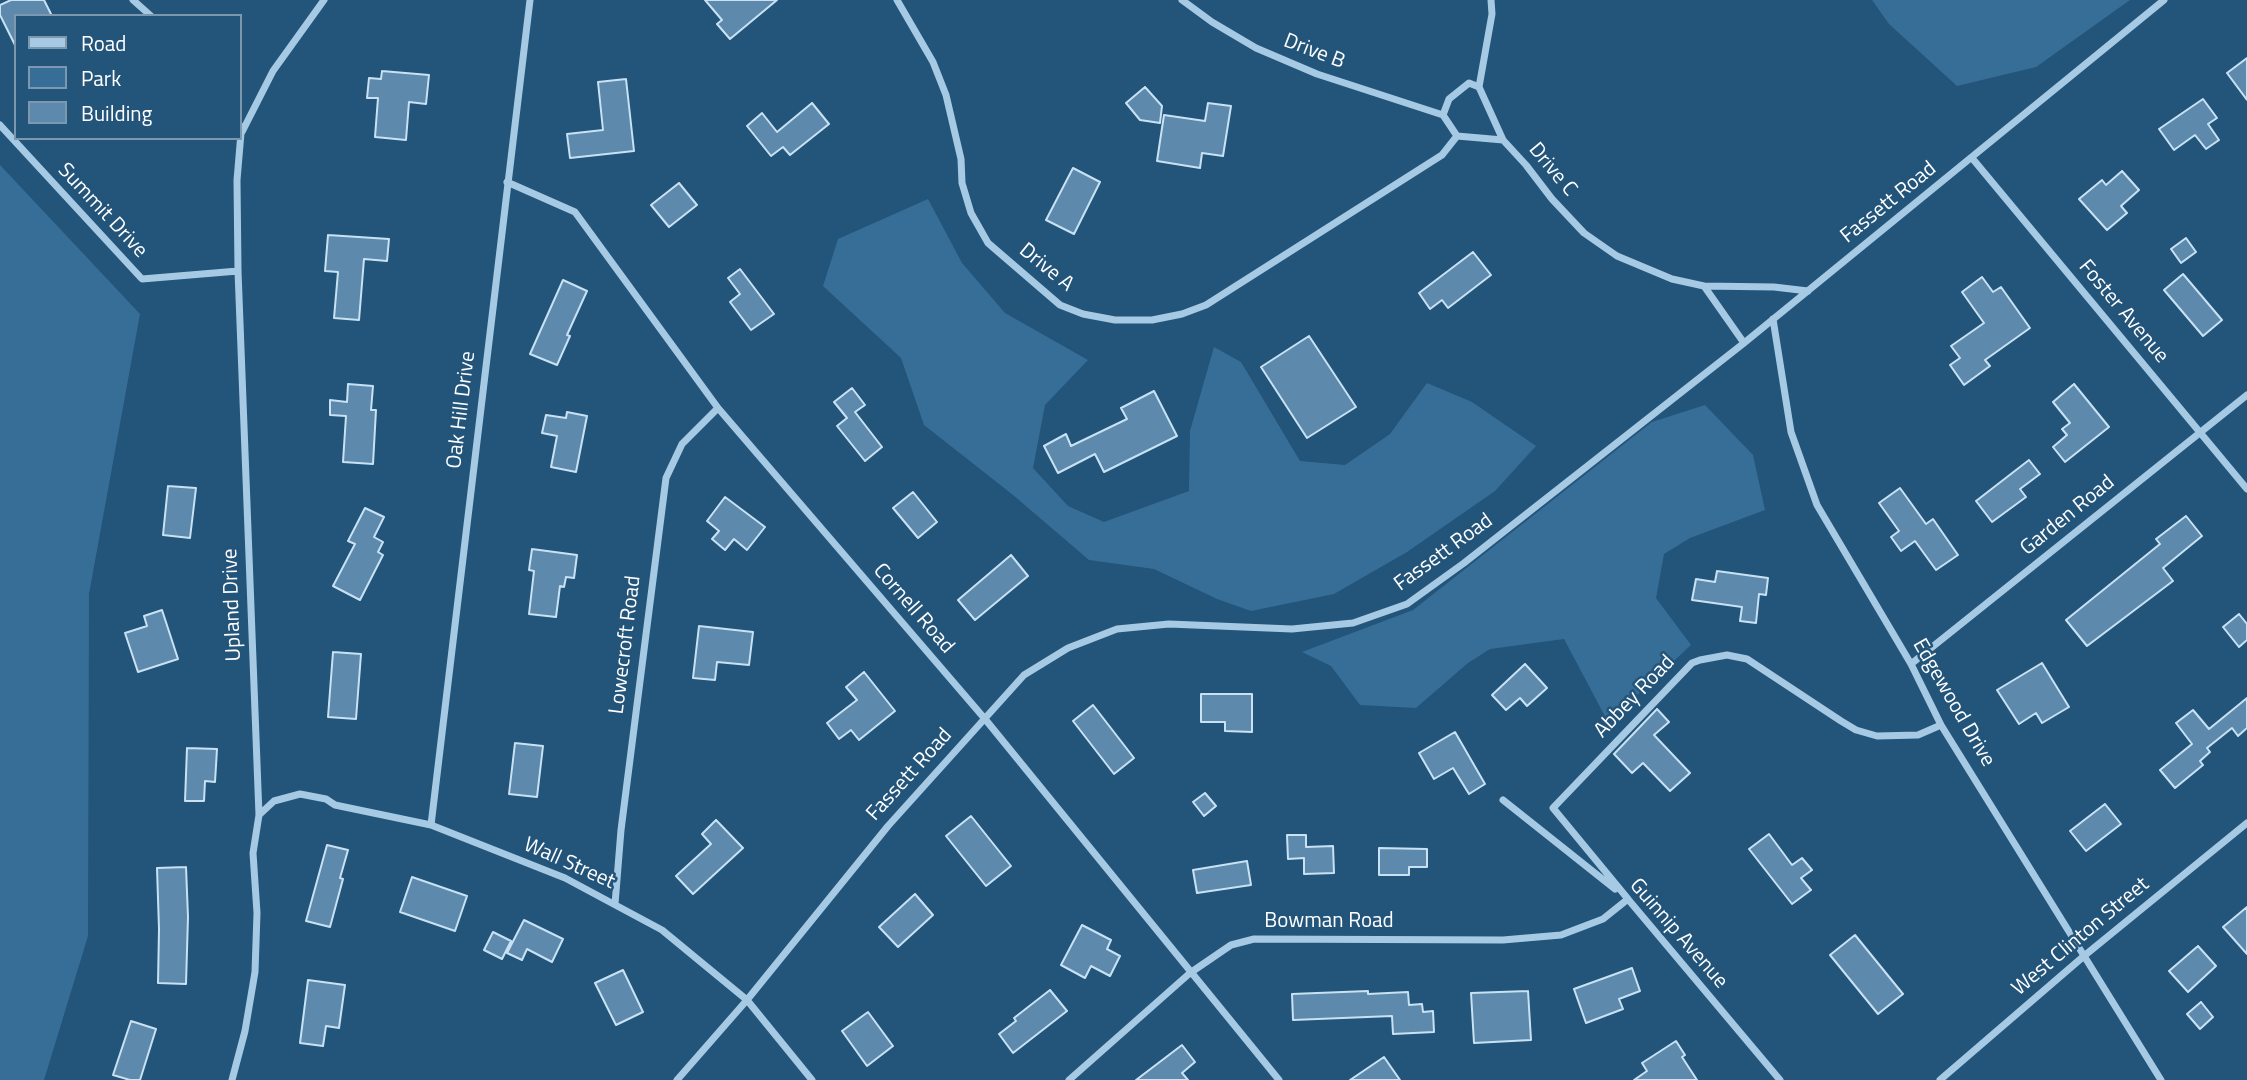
<!DOCTYPE html>
<style>
body{margin:0}
#map{position:relative;width:2247px;height:1080px;overflow:hidden;background:#23547a;font-family:"Titillium Web",sans-serif}
canvas{display:block}
.legend{position:absolute;left:14px;top:14px;width:228px;height:126px;box-sizing:border-box;background:#23547a;border:2px solid #7b98af;margin:0;padding:9px 12px;list-style:none;font-size:21px;color:#fff}
.legend li{display:flex;align-items:center;gap:14px;height:35px}
.legend b{width:35px;border:2px solid #7b98af}
</style>
<div id="map">
<canvas width="2247" height="1080"></canvas>
<ul class="legend">
<li><b style="height:9px;background:#a6cae4"></b>Road</li>
<li><b style="height:19px;background:#376e98"></b>Park</li>
<li><b style="height:19px;background:#5c89ac"></b>Building</li>
</ul>
</div>
<script>
const c = document.querySelector('canvas').getContext('2d');
c.lineJoin = 'round';
function paint(path, color) {
  c.fillStyle = color;
  c.fill(path, 'evenodd');
}
function shape(rows) {
  const path = new Path2D();
  for (const r of rows) {
    path.moveTo(r[0], r[1]);
    for (let i = 2; i < r.length; i += 2) path.lineTo(r[i], r[i + 1]);
  }
  return path;
}
function strokePath(path, color, width, dash) {
  c.strokeStyle = color;
  c.lineWidth = width;
  c.lineCap = dash ? 'butt' : 'round';
  c.setLineDash(dash || []);
  c.stroke(path);
}
function write(font, color, halo, rows, align = 'center') {
  c.font = font + ' "Titillium Web",sans-serif';
  c.lineWidth = 5;
  c.setLineDash([]);
  c.textBaseline = 'middle';
  c.strokeStyle = halo;
  c.fillStyle = color;
  for (const [text, x, y, turn = 0] of rows) {
    c.save();
    c.translate(x, y);
    c.rotate((+turn || 0) * Math.PI / 180);
    c.textAlign = isNaN(turn) ? turn : align;
    if (halo) c.strokeText(text, 0, 0);
    c.fillText(text, 0, 0);
    c.restore();
  }
}
const green = shape([
 [1872,0,2130,0,2036,67,1957,86,1889,24],
 [0,165,140,314,89,594,88,936,44,1080,0,1080],
 [928,199,962,263,1005,313,1088,360,1045,405,1033,468,1068,506,1104,522,1189,491,1190,431,1214,347,1241,362,1300,461,1345,465,1390,434,1427,383,1472,402,1536,446,1495,491,1407,552,1334,594,1251,611,1217,599,1154,569,1089,560,1013,495,924,425,901,358,823,286,838,239],
 [1705,405,1753,455,1765,510,1690,538,1664,554,1656,598,1691,645,1608,722,1564,639,1490,649,1468,663,1416,708,1360,705,1331,666,1302,652,1413,610,1652,422]
]);
const building = shape([
 [11,0,44,0,52,16,16,16,16,47,0,15,0,5,11,0],
 [705,0,777,0,730,39,717,24,722,20,705,0],
 [2247,58,2247,100,2227,73,2247,58],
 [382,71,429,75,426,104,409,102,406,140,375,137,378,98,367,98,369,78,381,79,382,71],
 [626,79,634,151,570,158,567,134,603,130,598,82,626,79],
 [1145,87,1162,106,1160,123,1140,120,1126,103,1145,87],
 [2203,99,2217,118,2208,124,2219,140,2206,149,2195,135,2174,150,2159,129,2203,99],
 [812,103,829,124,790,155,783,147,771,156,747,126,762,113,777,132,812,103],
 [1208,103,1231,106,1223,156,1202,153,1200,168,1157,161,1164,115,1205,121,1208,103],
 [1073,168,1100,182,1074,234,1046,220,1073,168],
 [2122,171,2139,190,2121,206,2127,213,2107,230,2079,199,2102,180,2106,185,2122,171],
 [679,183,697,205,669,227,651,205,679,183],
 [328,235,389,239,387,261,364,259,359,320,334,318,338,272,325,271,328,235],
 [2186,238,2196,252,2181,263,2171,249,2186,238],
 [1473,252,1491,275,1448,308,1442,300,1430,309,1419,293,1473,252],
 [740,269,774,314,751,330,730,302,740,294,728,278,740,269],
 [2183,274,2222,320,2203,336,2164,290,2183,274],
 [1982,277,1993,292,2001,287,2030,328,1985,360,1990,366,1964,385,1950,365,1960,358,1951,346,1984,323,1962,292,1982,277],
 [563,280,587,291,567,335,570,336,557,365,530,354,563,280],
 [1309,336,1356,407,1307,438,1261,367,1309,336],
 [348,384,373,386,371,410,376,410,373,464,343,462,346,416,330,415,330,400,347,402,348,384],
 [2074,384,2109,427,2065,462,2053,447,2067,435,2062,429,2070,423,2053,402,2074,384],
 [852,388,865,405,855,412,882,447,865,461,837,426,847,418,834,402,852,388],
 [1154,391,1177,436,1104,472,1095,454,1058,473,1044,446,1066,434,1071,446,1127,419,1121,408,1154,391],
 [567,412,587,416,576,472,551,467,557,436,542,433,546,415,566,418,567,412],
 [2029,460,2040,474,2020,489,2026,497,1992,522,1976,501,2029,460],
 [168,486,196,488,190,538,163,535,168,486],
 [1900,488,1926,524,1933,519,1958,555,1936,570,1915,541,1901,551,1891,537,1899,531,1879,503,1900,488],
 [913,492,937,522,918,538,893,508,913,492],
 [725,497,765,527,747,550,734,539,725,550,712,539,719,531,707,521,725,497],
 [365,508,384,517,374,537,383,542,378,552,383,555,360,600,333,586,355,544,348,541,365,508],
 [2186,516,2202,536,2163,568,2173,581,2087,646,2066,620,2160,544,2156,539,2186,516],
 [532,549,577,555,574,578,566,577,564,587,560,586,556,617,529,614,534,571,529,570,532,549],
 [1011,555,1028,576,975,620,958,600,1011,555],
 [1717,571,1768,578,1766,595,1759,594,1756,623,1740,621,1742,607,1692,600,1696,579,1715,582,1717,571],
 [162,610,178,659,138,672,125,633,147,626,144,616,162,610],
 [2239,614,2247,624,2247,640,2239,647,2223,627,2239,614],
 [699,626,753,632,749,665,717,662,715,680,693,678,699,626],
 [333,652,361,654,356,719,328,717,333,652],
 [2042,663,2069,707,2042,723,2036,713,2019,724,1997,690,2042,663],
 [1525,664,1547,688,1527,706,1520,698,1506,710,1492,695,1525,664],
 [864,672,895,711,859,740,851,730,839,739,827,723,857,700,846,687,864,672],
 [1201,694,1252,694,1252,732,1225,731,1225,722,1201,722,1201,694],
 [2247,698,2247,728,2238,736,2232,728,2207,748,2210,752,2200,761,2203,765,2175,788,2160,770,2192,744,2176,723,2193,710,2209,729,2247,698],
 [1093,705,1134,758,1114,774,1073,721,1093,705],
 [1657,709,1669,722,1654,735,1690,773,1670,791,1643,763,1632,773,1614,754,1657,709],
 [1455,732,1485,784,1469,794,1453,768,1434,779,1419,753,1455,732],
 [515,743,543,746,537,797,509,794,515,743],
 [187,748,217,749,215,782,205,781,204,801,185,801,187,748],
 [1205,793,1216,806,1204,816,1193,802,1205,793],
 [2105,804,2121,824,2086,851,2070,831,2105,804],
 [971,816,1011,866,986,886,946,836,971,816],
 [716,820,743,848,693,894,676,876,711,844,702,834,716,820],
 [1769,834,1792,865,1802,858,1812,870,1801,878,1811,890,1792,904,1749,849,1769,834],
 [1287,835,1306,835,1306,847,1333,846,1334,873,1304,874,1304,858,1288,859,1287,835],
 [327,845,348,850,340,878,343,879,330,927,306,921,327,845],
 [1379,848,1427,849,1427,867,1409,867,1409,875,1379,875,1379,848],
 [1247,861,1251,885,1197,893,1193,870,1247,861],
 [186,867,188,917,186,984,158,983,159,929,157,868,186,867],
 [412,877,467,896,455,931,400,912,412,877],
 [915,894,933,915,898,947,879,927,915,894],
 [2247,907,2247,954,2223,927,2247,907],
 [524,920,563,939,552,962,527,949,522,960,507,953,524,920],
 [1082,925,1111,940,1107,949,1120,956,1110,976,1091,966,1085,978,1061,965,1082,925],
 [493,932,511,941,502,959,484,950,493,932],
 [1855,935,1903,994,1878,1014,1830,955,1855,935],
 [2198,946,2216,966,2188,992,2169,971,2198,946],
 [1632,968,1640,991,1619,999,1623,1009,1586,1023,1574,989,1632,968],
 [623,970,643,1012,616,1025,595,983,623,970],
 [308,980,345,985,339,1028,326,1026,323,1046,300,1043,308,980],
 [1050,990,1067,1011,1013,1053,999,1034,1016,1021,1014,1018,1050,990],
 [1368,991,1368,994,1408,992,1409,1005,1422,1004,1423,1012,1433,1011,1434,1032,1393,1034,1392,1016,1293,1020,1292,994,1368,991],
 [1528,991,1531,1040,1474,1043,1471,993,1528,991],
 [2201,1002,2213,1017,2200,1029,2187,1014,2201,1002],
 [868,1012,893,1046,867,1066,842,1031,868,1012],
 [131,1021,156,1029,140,1080,130,1080,113,1075,131,1021],
 [1676,1041,1685,1055,1682,1057,1697,1080,1634,1080,1647,1071,1642,1063,1676,1041],
 [1182,1045,1195,1062,1182,1073,1188,1080,1136,1080,1182,1045],
 [1384,1057,1400,1080,1350,1080,1384,1057]
]);
const minor = shape([
 [133,0,151,16],
 [897,0,933,62,946,95,961,159,962,183,971,213,988,243,1060,305,1083,314,1115,320,1152,320,1182,314,1206,305,1442,155,1457,136,1503,140],
 [1182,0,1212,22,1256,48,1317,74,1443,115,1449,99,1469,83,1479,87],
 [1491,0,1492,14,1479,87,1503,140,1526,165,1552,199,1584,233,1617,256,1672,279,1704,286,1744,343],
 [1443,115,1457,136],
 [0,125,142,279,238,271],
 [242,132,273,71,324,0],
 [1972,158,2247,489],
 [507,182,575,212,718,408,985,719,1279,1080],
 [1704,286,1774,287,1808,291],
 [1773,319,1791,432,1817,505,1911,664,1941,725,2161,1080],
 [1911,664,2247,395],
 [1503,800,1615,889],
 [259,815,274,801,300,794,326,799,335,805,431,825,565,878,662,930,747,1000,812,1080],
 [431,825,530,0],
 [1627,898,1780,1080],
 [615,904,621,830,666,478,682,444,718,408],
 [232,1080,245,1031,255,972,257,913,253,853,259,815,238,271,237,180,241,133,240,126],
 [677,1080,747,1000,888,826,1024,675,1068,648,1117,629,1169,624,1292,629,1353,623,1407,604,1464,563,1744,343,2164,0],
 [1069,1080,1190,973,1231,945,1254,939,1503,940,1561,935,1603,919,1628,899,1553,808,1692,663,1700,660,1727,655,1747,659,1841,721,1856,730,1877,736,1918,735,1941,725],
 [1940,1080,2084,956,2247,823]
]);
const streetNames = [
 ["Drive B",1314,52,21],
 ["Drive C",1552,170,50],
 ["Fassett Road",1889,203,-39],
 ["Summit Drive",102,211,47],
 ["Drive A",1046,268,39],
 ["Foster Avenue",2123,312,50],
 ["Oak Hill Drive",462,410,-83],
 ["Garden Road",2068,516,-39],
 ["Fassett Road",1444,553,-36],
 ["Upland Drive",233,605,-92],
 ["Cornell Road",913,609,49],
 ["Lowecroft Road",626,645,-83],
 ["Abbey Road",1635,697,-46],
 ["Edgewood Drive",1953,703,60],
 ["Fassett Road",910,775,-48],
 ["Wall Street",569,864,24],
 ["Bowman Road",1329,922],
 ["Guinnip Avenue",1678,934,49],
 ["West Clinton Street",2081,937,-40]
];
paint(green, '#376e98');
paint(building, '#5c89ac');
strokePath(building, '#c8e2f4', 2);
strokePath(minor, '#a6cae4', 7);
write('21px', '#fff', '#23547a', streetNames);
</script>
